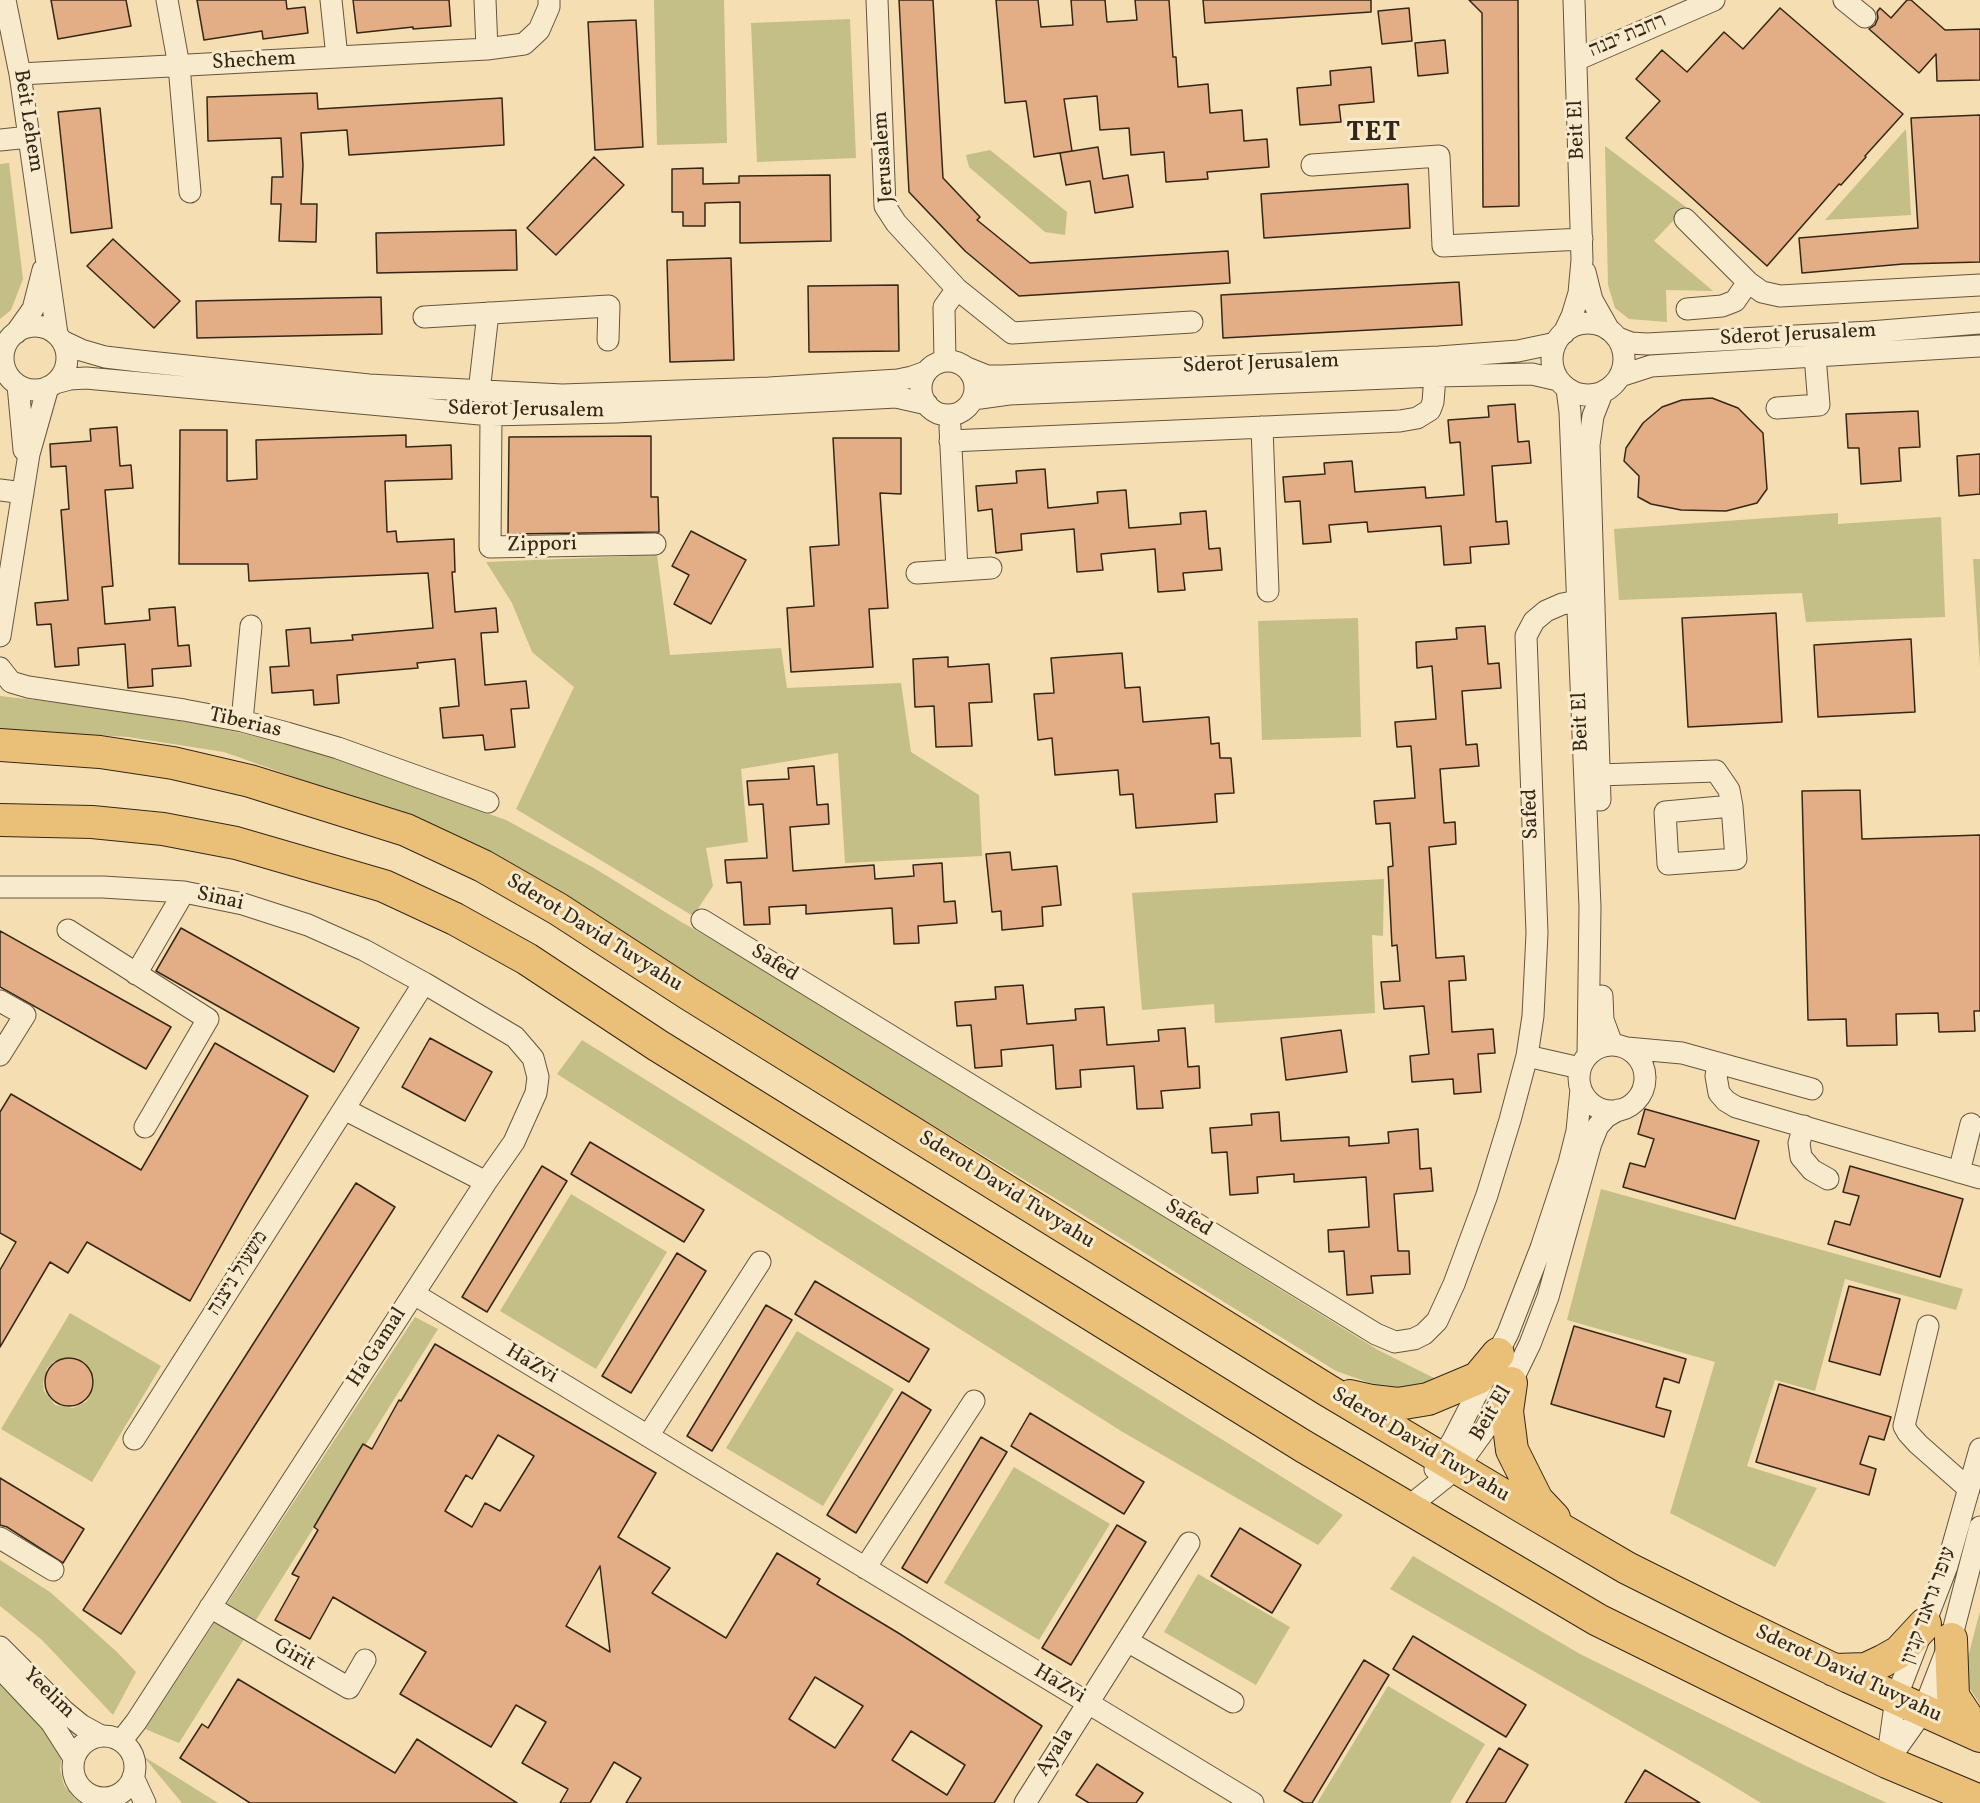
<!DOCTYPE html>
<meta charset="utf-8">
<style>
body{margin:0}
canvas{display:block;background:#f5deb1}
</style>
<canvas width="1980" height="1803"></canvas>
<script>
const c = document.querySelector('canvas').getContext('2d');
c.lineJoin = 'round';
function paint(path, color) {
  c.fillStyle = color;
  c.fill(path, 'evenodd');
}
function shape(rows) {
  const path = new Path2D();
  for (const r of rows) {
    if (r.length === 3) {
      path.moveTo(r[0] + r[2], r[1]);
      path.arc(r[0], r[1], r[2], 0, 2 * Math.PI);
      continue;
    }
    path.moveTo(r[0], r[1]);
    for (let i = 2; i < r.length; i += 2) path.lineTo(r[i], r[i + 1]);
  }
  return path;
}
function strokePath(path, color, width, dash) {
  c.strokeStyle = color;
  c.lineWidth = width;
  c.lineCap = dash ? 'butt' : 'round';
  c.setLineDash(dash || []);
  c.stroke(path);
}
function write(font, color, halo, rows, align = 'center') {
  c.font = font + ' Vollkorn,"Frank Ruhl Libre",serif';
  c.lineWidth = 6;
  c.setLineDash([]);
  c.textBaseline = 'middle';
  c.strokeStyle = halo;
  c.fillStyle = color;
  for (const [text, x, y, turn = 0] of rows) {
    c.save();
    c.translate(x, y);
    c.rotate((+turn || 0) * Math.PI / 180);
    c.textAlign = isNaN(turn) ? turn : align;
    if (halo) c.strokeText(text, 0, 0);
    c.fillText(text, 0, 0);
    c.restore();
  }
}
const green = shape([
 [654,0,724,0,727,143,657,145],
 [850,19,856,158,757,162,751,23],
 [1906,129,1911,215,1825,220],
 [1605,146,1686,207,1654,241,1713,291,1666,290,1667,322,1629,319,1615,308,1608,285],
 [990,150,1067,212,1065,235,1045,232,969,167,966,155],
 [9,163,23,279,11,310,0,319,0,164],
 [1838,513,1838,524,1941,517,1945,617,1806,622,1802,593,1619,600,1614,529],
 [657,555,670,655,781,648,787,688,901,683,911,752,979,795,982,856,845,863,838,753,741,769,748,842,706,848,713,886,693,916,516,809,574,687,532,652,512,603,486,562],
 [1973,559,1980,559,1980,667],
 [1358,618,1361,737,1262,740,1258,621],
 [0,696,61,703,200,724,303,747,506,820,594,868,678,920,773,975,1378,1350,1438,1380,1414,1389,1390,1390,1336,1371,1078,1212,689,979,409,818,224,752,128,737,0,729],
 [1384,879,1383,936,1372,935,1375,1013,1215,1023,1214,1004,1142,1010,1132,893],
 [582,1040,1343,1515,1318,1545,1121,1431,557,1074],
 [1601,1189,1963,1289,1956,1310,1845,1279,1815,1391,1775,1380,1747,1466,1817,1488,1775,1567,1670,1513,1715,1362,1567,1320],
 [571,1194,667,1252,596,1369,500,1311],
 [70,1313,161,1366,92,1482,1,1429],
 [69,1357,78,1358,85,1363,94,1377,94,1386,91,1394,86,1402,73,1408,55,1405,44,1391,43,1383,47,1369,53,1362],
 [415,1317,438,1329,179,1743,145,1729],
 [797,1331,894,1389,823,1506,726,1448],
 [1014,1467,1110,1524,1039,1640,944,1583],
 [1413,1556,1580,1654,1806,1766,1887,1803,1761,1803,1710,1772,1390,1589],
 [0,1560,50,1592,117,1652,136,1672,113,1715,42,1640,0,1606],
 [1198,1574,1290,1627,1256,1685,1164,1632],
 [1980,1611,1980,1704,1968,1686,1968,1657],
 [0,1681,63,1749,60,1769,64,1785,74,1798,80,1803,0,1803],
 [1388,1686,1485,1744,1450,1803,1317,1803],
 [143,1756,218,1803,182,1803]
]);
const building = shape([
 [51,0,126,0,131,26,58,39,51,0],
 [197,0,286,0,287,9,305,7,308,33,263,39,262,31,204,40,197,0],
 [353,0,449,0,451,26,413,29,413,27,357,33,353,0],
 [899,0,933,0,943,178,980,217,977,220,1030,263,1228,251,1230,283,1019,296,965,251,909,192,899,0],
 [996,0,1038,0,1041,27,1073,25,1071,0,1105,0,1107,22,1137,20,1135,0,1169,0,1173,57,1176,57,1178,87,1208,84,1210,113,1242,110,1244,141,1267,139,1269,167,1207,172,1208,179,1166,182,1164,152,1131,155,1129,128,1100,130,1097,96,1064,99,1072,151,1034,157,1026,101,1005,103,996,0],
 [1203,0,1371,0,1371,12,1205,23,1203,0],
 [1469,0,1518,0,1519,206,1483,207,1482,13,1469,0],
 [1907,0,1911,0,1945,30,1980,29,1980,80,1937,81,1936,54,1919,73,1869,29,1875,25,1878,18,1877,12,1880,8,1891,18,1907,0],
 [1409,8,1412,41,1382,44,1378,11,1409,8],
 [1780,8,1903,114,1865,156,1866,157,1841,185,1839,184,1767,266,1626,138,1660,101,1636,79,1662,50,1687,72,1724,32,1743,49,1780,8],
 [636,20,643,147,595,150,588,22,636,20],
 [1445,40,1448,73,1418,76,1415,43,1445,40],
 [1371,67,1374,102,1339,105,1341,122,1300,125,1297,88,1331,85,1330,71,1371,67],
 [317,93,318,109,502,98,504,145,349,155,347,130,301,133,303,165,301,204,317,204,316,242,279,241,281,204,271,204,272,177,283,177,281,138,208,141,207,97,317,93],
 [100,108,112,228,71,233,58,112,100,108],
 [1980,115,1980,262,1903,264,1802,273,1799,238,1918,228,1911,118,1980,115],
 [1098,147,1103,179,1128,175,1133,207,1095,213,1090,181,1066,185,1060,153,1098,147],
 [594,157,624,185,556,255,527,228,594,157],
 [703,168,703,184,739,183,739,176,830,175,831,241,740,243,740,202,705,203,705,226,683,226,683,212,672,212,672,169,703,168],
 [1408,184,1410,228,1264,238,1261,194,1408,184],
 [516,230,517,270,377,273,376,233,516,230],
 [113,239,180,301,154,328,87,266,113,239],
 [731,258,734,360,670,362,667,260,731,258],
 [1459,282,1462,325,1223,338,1221,295,1459,282],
 [898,285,899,351,809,352,808,286,898,285],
 [381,297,382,334,197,338,196,301,381,297],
 [1712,398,1738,408,1763,433,1767,489,1757,503,1726,511,1681,510,1651,504,1638,497,1639,476,1624,461,1626,448,1643,423,1662,407,1682,400,1712,398],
 [1515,404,1518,442,1529,441,1531,463,1492,466,1496,522,1507,521,1509,544,1470,547,1471,563,1444,565,1441,526,1368,532,1367,522,1329,525,1331,542,1303,544,1300,501,1285,502,1283,477,1325,474,1324,463,1352,461,1355,492,1425,487,1426,498,1464,495,1460,442,1450,443,1448,420,1489,417,1488,406,1515,404],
 [1918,411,1920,447,1899,448,1901,481,1861,484,1859,448,1848,448,1846,414,1918,411],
 [117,427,120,466,131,465,133,488,105,490,113,586,102,587,105,624,150,620,149,609,175,607,178,646,189,645,191,666,152,669,153,686,128,688,125,644,78,648,79,665,55,667,51,624,37,625,35,603,68,600,61,510,69,509,66,466,51,467,50,444,91,441,90,429,117,427],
 [180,430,227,430,227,481,257,479,256,440,406,435,406,447,451,445,452,479,385,481,387,532,396,531,397,542,454,539,455,572,452,572,455,612,496,608,498,632,481,633,485,685,526,681,529,708,511,709,515,747,485,750,483,735,443,738,440,708,459,706,455,659,417,663,418,668,337,675,339,703,314,705,313,690,272,693,270,667,289,666,286,630,310,628,311,643,353,640,352,635,433,628,428,573,249,581,248,564,179,564,180,430],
 [651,436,651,497,658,497,659,532,508,534,509,437,651,436],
 [833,438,901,438,901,494,880,493,888,608,869,609,873,667,791,672,787,608,814,606,810,547,839,545,833,438],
 [1980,454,1980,494,1959,496,1957,456,1980,454],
 [1045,469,1048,508,1098,503,1097,492,1126,490,1129,528,1181,524,1180,513,1206,511,1209,549,1220,548,1222,570,1183,573,1185,590,1158,592,1155,549,1101,554,1103,570,1077,572,1074,529,1021,534,1022,550,996,553,992,509,978,511,976,486,1017,483,1016,471,1045,469],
 [691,531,746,560,711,624,674,604,689,575,672,566,691,531],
 [1776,613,1782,722,1688,727,1682,618,1776,613],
 [1485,626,1488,664,1499,663,1501,688,1462,691,1466,745,1477,744,1479,766,1440,769,1444,823,1455,822,1456,844,1429,847,1436,958,1464,956,1466,980,1449,981,1452,1032,1493,1029,1495,1053,1478,1054,1481,1092,1454,1094,1453,1079,1412,1082,1410,1056,1429,1054,1424,1006,1384,1009,1381,982,1400,981,1397,945,1392,946,1388,867,1393,866,1390,823,1376,824,1374,801,1415,798,1411,746,1397,747,1395,722,1436,719,1432,666,1417,668,1416,642,1457,639,1456,628,1485,626],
 [1911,639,1915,712,1818,717,1814,645,1911,639],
 [1122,653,1125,688,1140,687,1143,722,1209,717,1211,744,1219,743,1220,758,1231,758,1234,793,1215,794,1217,822,1136,828,1133,794,1120,795,1118,770,1055,775,1052,738,1038,740,1034,694,1054,693,1051,658,1122,653],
 [948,657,948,667,989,664,992,702,969,703,972,746,936,747,934,706,915,707,913,659,948,657],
 [814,766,817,805,828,804,829,824,790,827,793,871,874,865,875,879,914,876,913,865,942,863,944,902,955,901,957,923,918,926,919,943,894,944,892,908,806,914,806,905,769,907,770,924,744,925,741,882,727,883,725,860,767,858,763,804,749,805,747,781,789,779,788,768,814,766],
 [1860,790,1862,839,1980,835,1980,1011,1974,1011,1975,1031,1939,1032,1938,1013,1896,1014,1897,1045,1847,1046,1846,1019,1808,1020,1802,791,1860,790],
 [1010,852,1012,870,1057,866,1061,905,1042,907,1043,926,1002,930,1001,911,992,912,986,854,1010,852],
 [181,928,359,1028,334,1072,156,971,181,928],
 [0,931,171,1027,146,1069,0,987,0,931],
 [1023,985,1027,1024,1076,1020,1075,1009,1104,1007,1107,1045,1159,1041,1158,1030,1185,1028,1188,1067,1199,1066,1200,1088,1161,1091,1163,1108,1137,1109,1134,1066,1080,1070,1081,1087,1056,1089,1053,1045,1001,1050,1002,1066,975,1068,971,1025,957,1026,955,1002,996,999,995,987,1023,985],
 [1341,1030,1347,1072,1286,1080,1281,1038,1341,1030],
 [430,1038,492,1072,465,1121,402,1087,430,1038],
 [215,1043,308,1096,245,1203,190,1301,87,1242,68,1273,50,1262,0,1347,0,1270,16,1242,0,1233,0,1112,11,1094,141,1170,215,1043],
 [1645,1109,1759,1141,1735,1219,1623,1187,1630,1163,1645,1167,1654,1139,1638,1134,1645,1109],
 [1279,1112,1281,1141,1349,1137,1349,1146,1389,1143,1388,1132,1418,1129,1420,1169,1431,1168,1433,1191,1394,1194,1398,1251,1409,1251,1410,1274,1371,1276,1373,1293,1347,1295,1344,1251,1329,1252,1328,1230,1369,1227,1366,1177,1294,1182,1294,1174,1257,1177,1258,1193,1230,1195,1227,1152,1212,1153,1210,1128,1252,1125,1251,1114,1279,1112],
 [590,1142,704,1210,684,1242,571,1174,590,1142],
 [542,1166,567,1181,487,1312,462,1297,542,1166],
 [1850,1166,1963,1199,1940,1277,1828,1244,1835,1221,1850,1225,1859,1196,1843,1192,1850,1166],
 [356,1183,395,1207,121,1634,83,1610,356,1183],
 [677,1253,706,1271,631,1393,602,1376,677,1253],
 [815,1281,929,1349,909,1382,795,1314,815,1281],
 [1849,1286,1900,1299,1880,1375,1829,1361,1849,1286],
 [766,1305,792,1320,712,1451,687,1436,766,1305],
 [1574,1326,1686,1359,1679,1383,1664,1378,1656,1407,1671,1411,1664,1437,1551,1404,1574,1326],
 [435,1344,656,1473,618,1537,670,1568,652,1593,726,1638,777,1553,820,1579,817,1584,900,1634,1042,1726,994,1803,626,1803,641,1778,614,1762,590,1803,560,1803,568,1789,522,1763,546,1722,516,1705,491,1747,400,1694,426,1652,333,1597,310,1639,275,1620,299,1577,292,1574,318,1530,314,1527,363,1444,372,1449,399,1400,401,1401,435,1344],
 [498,1435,534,1456,500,1511,485,1503,472,1527,445,1511,466,1475,472,1479,498,1435],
 [600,1566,610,1652,566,1626,600,1566],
 [815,1677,863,1706,835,1748,789,1719,815,1677],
 [911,1731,965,1765,947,1795,892,1760,911,1731],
 [69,1382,24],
 [1779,1384,1891,1417,1884,1440,1869,1436,1860,1464,1876,1469,1869,1495,1756,1462,1779,1384],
 [902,1392,931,1410,856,1533,827,1515,902,1392],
 [1030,1413,1144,1482,1124,1514,1011,1446,1030,1413],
 [981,1437,1007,1452,927,1583,902,1568,981,1437],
 [0,1478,84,1529,63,1563,7,1527,0,1525,0,1478],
 [1117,1525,1146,1542,1071,1665,1042,1648,1117,1525],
 [1240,1528,1301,1565,1272,1613,1211,1576,1240,1528],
 [1413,1636,1526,1705,1506,1737,1393,1669,1413,1636],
 [1364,1660,1389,1675,1312,1803,1304,1803,1284,1791,1364,1660],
 [238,1679,395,1773,417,1739,517,1803,250,1803,180,1758,202,1724,208,1728,238,1679],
 [1499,1748,1528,1765,1505,1803,1466,1803,1499,1748],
 [1097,1764,1143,1793,1136,1803,1089,1803,1076,1795,1097,1764],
 [1645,1770,1700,1803,1625,1803,1645,1770]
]);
const minor = shape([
 [5,0,20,74,57,334],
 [167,0,179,66,190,192],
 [331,0,337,57],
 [485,0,487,49],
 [877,0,885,206,896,223,957,289,944,307,945,361],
 [1844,0,1865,17],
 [1576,60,1714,0],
 [20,74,487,49,524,44,539,30,549,7,549,0],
 [0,140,29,137],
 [1312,165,1439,156,1443,246,1582,239],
 [1685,219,1748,282,1762,292,1780,296,1980,285],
 [1585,272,1592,300,1609,330],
 [957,289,1012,333,1192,322],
 [1687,309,1722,306,1735,301,1748,282],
 [424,317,609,306,608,340],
 [1588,359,36],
 [35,358,32],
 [16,333,33,309,43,270],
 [1564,333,1572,316,1579,293,1582,260,1574,0],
 [1618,338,1631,343,1647,344,1870,332,1980,323],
 [62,341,81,350,105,357,139,361,369,385,562,395,769,388,898,380,912,377,926,372],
 [948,388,27],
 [967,368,987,376,1003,376,1439,357,1518,351,1556,343],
 [1620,376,1651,366,1980,346],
 [55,383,70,379,86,378,491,415,616,412,896,397,927,404],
 [18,385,24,450],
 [1567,389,1570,412,1590,907,1588,1055],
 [479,392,488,313],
 [973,399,1009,394,1435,376,1532,374,1558,380],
 [1777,408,1819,405,1815,356],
 [491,415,490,547,655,544],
 [950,427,957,570],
 [1262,427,1268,591],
 [950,441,1400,421,1417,418,1430,410,1433,402,1435,376],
 [0,490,23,493],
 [917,573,991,568],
 [0,636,29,454,48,387],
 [0,668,11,682,28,687,184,710,242,721,287,733,338,748,488,802],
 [242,721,251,626],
 [1599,775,1716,771,1729,790,1732,806,1736,859,1668,864,1665,812,1732,806],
 [1600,800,1589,445,1593,416,1602,393],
 [0,887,103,887,184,892,243,904,308,925,364,950,424,983,515,1037,533,1058,538,1077,536,1093,514,1142,486,1182,136,1722,121,1741],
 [702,920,1376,1334,1395,1342,1414,1339,1424,1334,1437,1321,1454,1284,1487,1195,1510,1120,1527,1056,1533,1016,1537,933,1526,636,1534,621,1546,611,1562,604,1578,601],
 [68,930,208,1019,145,1127],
 [136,974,184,892],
 [1602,996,1603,1020,1612,1044],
 [0,1001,25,1015,0,1055],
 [1612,1078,33],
 [1627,1048,1682,1053,1812,1089],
 [1527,1056,1580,1068],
 [1718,1063,1716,1076,1719,1093,1726,1101,1736,1107,1980,1178],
 [344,1109,486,1182],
 [1804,1126,1799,1143,1801,1157,1812,1170,1828,1179],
 [1959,1172,1971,1124],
 [414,1294,1253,1803],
 [1928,1326,1904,1426,1908,1433,1918,1444,1969,1489],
 [648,1436,760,1262],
 [134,1439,424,983],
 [1435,1469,1453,1440,1508,1333,1541,1248,1569,1163,1577,1131,1581,1089],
 [1407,1508,1457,1468,1486,1428,1511,1383,1530,1344,1548,1297,1591,1143,1598,1126,1606,1117,1618,1110],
 [0,1538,53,1570],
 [865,1568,974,1401],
 [210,1607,349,1688,365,1660],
 [1127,1641,1233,1702],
 [0,1647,64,1711,81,1725,101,1736],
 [0,1668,51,1722,74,1758],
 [104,1767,31],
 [1889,1759,1923,1711,1951,1639,1980,1527],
 [1887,1762,1896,1698,1947,1566,1980,1449],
 [133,1777,145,1803],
 [1025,1803,1189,1543]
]);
const highway = shape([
 [0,745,100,752,173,763,250,781,406,830,483,866,558,909,689,994,1327,1390,1528,1510,1627,1568,1731,1620,1849,1677,1980,1736],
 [0,820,92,822,163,829,236,843,384,886,455,919,527,959,657,1045,1303,1446,1598,1620,1823,1731,1887,1762,1980,1801],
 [1511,1383,1507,1411,1512,1450,1537,1500,1554,1518],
 [1350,1396,1372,1401,1398,1404,1428,1399,1478,1378,1498,1354],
 [1951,1639,1953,1696,1968,1719,1980,1731],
 [1834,1670,1866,1669,1883,1661,1899,1652,1925,1624]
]);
const streetNames = [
 ["רחבת יבנה",1628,37,-23],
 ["Shechem",254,62,-3],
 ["Beit Lehem",27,121,81],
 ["Beit El",1578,130,-92],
 ["Jerusalem",885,157,-94],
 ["Sderot Jerusalem",1798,336,-3],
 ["Sderot Jerusalem",1261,365,-2],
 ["Sderot Jerusalem",526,411,1],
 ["Zippori",542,546,-1],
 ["Beit El",1582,722,-92],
 ["Tiberias",245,724,13],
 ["Safed",1532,814,-92],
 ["Sinai",220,900,13],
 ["Sderot David Tuvyahu",594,934,32],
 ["Safed",774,964,32],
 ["Sderot David Tuvyahu",1006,1191,32],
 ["Safed",1188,1219,32],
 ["משעול ניצנה",239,1274,-58],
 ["Ha'Gamal",378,1348,-57],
 ["HaZvi",531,1365,31],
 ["Beit El",1492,1414,-59],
 ["Sderot David Tuvyahu",1420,1446,31],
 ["עופר גראנד קניון",1930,1606,-70],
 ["Girit",294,1656,30],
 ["Sderot David Tuvyahu",1848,1675,25],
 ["HaZvi",1059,1685,31],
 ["Yeelim",48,1694,44],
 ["Ayala",1056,1753,-58]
];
const districtNames = [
 ["TET",1374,135]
];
paint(green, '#c4bf86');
paint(building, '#e3ad85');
strokePath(building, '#352718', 1.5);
strokePath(minor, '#65553e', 23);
strokePath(highway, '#352718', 34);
strokePath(minor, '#f8eacc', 21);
strokePath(highway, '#eabf78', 32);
write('21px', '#352718', '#f8eacc', streetNames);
c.letterSpacing = '1.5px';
write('bold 27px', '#352718', '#f8eacc', districtNames);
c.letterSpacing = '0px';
</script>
